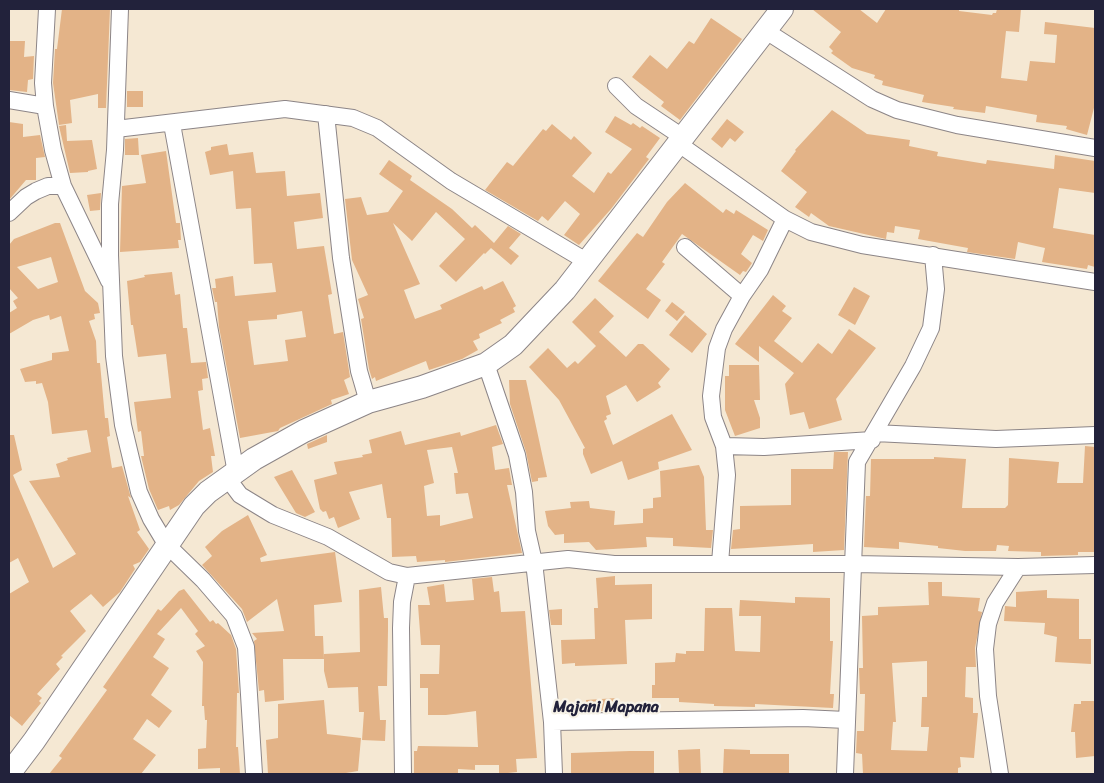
<!DOCTYPE html>
<style>
body{margin:0}
#map{position:relative;width:1104px;height:783px;overflow:hidden;background:#f5e8d3;font-family:Sriracha,sans-serif}
canvas{display:block}
.frame{position:absolute;inset:0;border:10px solid #22223b;pointer-events:none}
</style>
<div id="map">
<canvas width="1104" height="783"></canvas>
<div class="frame"></div>
</div>
<script>
const c = document.querySelector('canvas').getContext('2d');
c.lineJoin = 'round';
function paint(path, color) {
  c.fillStyle = color;
  c.fill(path, 'evenodd');
}
function shape(rows) {
  const path = new Path2D();
  for (const r of rows) {
    path.moveTo(r[0], r[1]);
    for (let i = 2; i < r.length; i += 2) path.lineTo(r[i], r[i + 1]);
  }
  return path;
}
function strokePath(path, color, width, dash) {
  c.strokeStyle = color;
  c.lineWidth = width;
  c.lineCap = dash ? 'butt' : 'round';
  c.setLineDash(dash || []);
  c.stroke(path);
}
function write(font, color, halo, rows, align = 'center') {
  c.font = font + ' Sriracha,sans-serif';
  c.lineWidth = 4.5;
  c.setLineDash([]);
  c.textBaseline = 'middle';
  c.strokeStyle = halo;
  c.fillStyle = color;
  for (const [text, x, y, turn = 0] of rows) {
    c.save();
    c.translate(x, y);
    c.rotate((+turn || 0) * Math.PI / 180);
    c.textAlign = isNaN(turn) ? turn : align;
    if (halo) c.strokeText(text, 0, 0);
    c.fillText(text, 0, 0);
    c.restore();
  }
}
const building = shape([
 [62,9,110,9,106,108,98,108,98,94,70,100,72,123,59,125,53,83,55,49,57,49],
 [812,9,859,9,877,23,886,9,959,9,959,11,992,15,993,13,996,13,997,9,1021,9,1019,32,1006,31,1001,78,1027,81,1030,61,1055,63,1057,35,1044,34,1045,22,1095,28,1095,104,1087,135,1066,129,1067,126,1036,122,1037,115,986,106,985,113,953,109,954,107,922,102,924,95,882,85,883,81,874,78,875,75,852,68,831,53,833,51,829,47,841,32],
 [711,18,742,39,680,120,661,106,664,102,632,77,650,55,667,69,689,41,694,44],
 [9,41,25,41,24,57,34,56,33,79,28,80,27,92,9,90],
 [127,91,143,91,143,107,127,107],
 [832,110,867,134,910,140,909,146,938,152,937,156,986,164,987,160,1054,169,1055,155,1095,161,1095,193,1059,188,1053,228,1095,235,1095,267,1088,265,1087,269,1042,262,1045,248,1018,242,1015,259,967,252,968,248,918,239,920,230,895,226,894,233,887,232,886,239,829,226,811,213,809,217,795,207,807,192,781,171,796,151,795,150],
 [615,116,631,125,633,123,640,128,642,126,660,138,646,157,649,159,611,209,579,245,564,235,580,214,565,201,548,221,542,216,538,221,485,190,507,162,513,166,543,129,546,131,552,124,571,140,574,136,592,153,572,176,594,193,608,172,611,174,632,149,605,132],
 [727,119,744,132,735,142,730,138,722,148,711,139],
 [9,122,23,124,23,137,40,135,45,157,36,158,36,180,26,180,9,200],
 [66,125,67,141,92,140,97,169,88,171,88,172,70,173,59,126],
 [138,138,139,155,125,155,125,139],
 [227,144,229,155,253,152,256,173,285,171,287,196,320,193,323,218,294,222,297,249,324,246,332,294,328,295,334,334,343,332,350,377,344,380,349,394,331,400,332,404,280,428,278,431,240,438,219,327,217,302,215,302,212,288,216,288,215,279,233,276,235,296,276,292,272,263,254,264,251,208,236,209,233,171,210,175,205,152,211,150,211,147],
 [302,311,306,337,285,340,288,361,254,365,248,321,277,319,277,315],
 [166,151,176,223,180,223,181,240,178,240,179,248,120,252,122,186,146,183,141,155],
 [389,160,412,176,410,180,452,209,472,228,475,225,494,243,508,226,521,234,509,248,519,256,511,265,491,248,485,254,484,253,456,282,439,266,465,239,436,212,412,241,393,223,420,284,404,290,415,319,442,309,440,305,482,286,484,290,503,281,516,306,513,308,515,312,500,320,502,323,479,334,480,338,473,341,478,350,462,359,429,370,426,361,376,381,375,377,372,379,369,369,361,319,364,318,358,299,368,295,352,260,345,199,361,197,367,215,388,212,403,191,379,174],
 [685,183,723,213,726,209,734,214,736,210,768,230,763,241,753,235,741,254,752,263,746,272,743,271,740,275,682,234,662,262,665,264,646,289,661,300,648,319,598,281,637,233,643,237,667,202],
 [101,193,100,210,90,211,87,195],
 [55,223,60,223,85,291,98,303,100,313,94,314,95,319,89,321,96,341,97,363,100,363,105,418,108,418,110,436,107,437,112,468,122,466,131,498,128,496,140,530,137,532,149,549,140,562,133,565,135,569,120,592,103,607,91,594,70,611,86,631,61,656,63,657,56,664,60,669,37,694,42,698,39,701,41,703,22,726,9,715,9,594,29,582,18,558,9,563,9,435,14,435,22,470,13,475,53,568,76,554,29,481,60,477,56,464,68,460,67,458,91,452,87,430,52,434,48,402,42,383,36,384,36,381,25,382,20,369,52,360,52,353,69,351,61,316,50,320,49,315,33,320,9,334,9,313,17,308,13,301,18,298,9,288,9,245,14,239],
 [51,257,58,282,38,289,17,267],
 [172,272,175,295,180,294,183,328,187,328,191,363,206,362,208,378,202,379,203,390,198,391,203,430,210,428,215,456,211,456,213,472,199,481,179,505,170,510,169,506,158,510,149,489,141,456,144,456,141,431,138,432,134,402,171,398,166,354,138,357,133,325,131,325,127,281,145,277,144,275],
 [854,287,870,296,855,325,838,315],
 [773,295,786,306,782,311,792,318,774,341,802,363,818,343,832,354,849,329,876,348,836,399,842,420,809,429,804,412,790,415,785,384,794,373,759,346,759,362,735,344],
 [595,298,614,316,599,332,626,357,638,344,643,344,670,369,658,383,661,387,637,402,626,385,606,396,611,414,606,416,607,419,604,421,613,445,672,414,692,450,658,462,659,469,628,480,622,461,591,474,583,454,583,449,585,448,559,400,529,367,548,348,567,368,575,361,578,364,596,346,572,322],
 [672,302,685,312,677,321,665,311],
 [685,315,707,334,692,353,669,335],
 [729,365,759,365,760,400,754,400,760,418,760,428,735,436,725,410,725,376,729,376],
 [509,380,526,380,547,477,538,478,538,481,532,482,526,452,510,404],
 [496,425,503,444,492,447,495,470,509,468,512,485,507,485,522,553,445,562,445,560,417,562,416,556,392,557,391,518,387,518,382,484,349,492,360,519,338,528,334,517,329,519,326,511,323,512,320,509,314,480,337,474,334,462,363,457,362,455,372,453,369,440,401,431,405,445,460,432,461,436],
 [452,447,458,473,454,473,456,494,468,493,473,518,440,526,440,515,427,516,424,486,434,483,427,450],
 [327,435,327,442,308,449,307,444],
 [1085,446,1095,447,1095,552,1078,552,1078,555,1041,556,1041,552,1008,551,1009,546,997,545,996,551,965,551,938,548,938,546,899,542,899,549,864,547,866,496,870,496,871,459,934,459,934,457,966,459,962,508,1005,508,1008,505,1009,458,1059,462,1057,483,1083,483],
 [834,452,848,452,844,550,813,552,813,544,731,549,733,530,740,529,740,506,791,505,791,469,833,469],
 [699,465,704,477,706,530,713,530,711,548,673,546,673,538,646,537,647,547,596,550,589,542,564,543,564,534,555,535,548,526,545,511,571,508,570,502,589,501,590,508,615,511,614,525,643,523,643,509,653,508,653,498,661,497,660,471],
 [292,470,315,512,305,517,296,513,274,477],
 [248,515,267,555,260,558,261,562,335,552,342,602,314,605,315,636,323,636,324,659,283,659,284,700,265,702,264,690,259,691,254,641,257,639,252,633,284,631,277,599,247,622,242,609,202,565,212,556,205,547,222,531],
 [615,576,615,585,652,584,652,619,625,620,627,664,575,666,575,663,562,664,561,640,595,639,594,608,598,608,596,578],
 [492,577,494,592,499,591,501,612,525,611,537,758,516,759,517,772,499,774,499,765,475,765,475,770,458,769,458,774,414,774,414,751,417,751,418,746,478,747,476,711,446,715,428,715,428,688,420,688,420,674,439,674,440,645,421,645,418,605,430,605,427,587,444,584,446,602,474,600,472,579],
 [928,582,942,582,942,596,980,598,978,611,982,612,975,648,976,667,966,667,965,697,973,698,973,713,978,713,974,758,960,757,961,767,958,768,958,774,863,774,862,754,856,753,857,731,864,731,865,694,860,694,859,668,863,668,862,616,878,615,878,607,929,605],
 [927,661,927,697,922,697,921,727,929,727,927,751,891,750,893,722,896,722,892,663],
 [381,587,384,618,388,618,388,630,387,686,378,686,380,720,386,720,385,741,362,740,364,712,359,712,358,687,328,688,324,671,324,654,360,652,359,590],
 [184,589,210,622,213,620,216,624,218,623,231,635,236,649,239,693,237,693,236,747,238,747,240,774,220,774,220,768,198,769,198,749,206,748,207,720,205,720,204,706,202,706,203,662,196,651,205,646,195,634,198,631,181,608,157,634,165,639,153,657,169,668,151,695,172,711,159,728,147,719,133,739,156,755,141,774,49,774,62,758,59,756,107,690,103,687,158,609,161,611,179,591],
 [1047,590,1047,598,1079,599,1079,639,1091,639,1091,664,1055,662,1057,637,1044,634,1045,623,1004,621,1005,606,1016,607,1016,592],
 [795,597,830,598,830,641,833,641,830,694,834,694,833,708,755,704,755,707,714,706,714,704,679,702,679,698,652,698,652,685,655,685,655,663,675,662,676,653,686,654,686,651,704,651,705,608,732,608,735,651,760,652,761,616,739,616,740,600,795,603],
 [562,609,562,625,551,625,549,610],
 [617,698,617,711,587,711,586,700],
 [324,700,327,734,361,738,358,771,340,774,268,774,266,740,278,738,278,704],
 [1081,701,1095,701,1095,756,1076,758,1075,732,1071,732,1074,704,1081,704],
 [700,749,701,774,679,774,678,750],
 [724,749,750,750,750,754,789,754,789,774,723,774],
 [630,751,654,751,654,774,571,774,571,753]
]);
const street = shape([
 [47,9,43,83,45,106,53,150,63,186,109,281],
 [120,9,115,150,110,204,110,255,114,356,123,425,139,492,151,519,166,544,203,580,234,616,246,647,254,774],
 [766,31,872,99,897,110,957,125,1095,148],
 [616,86,636,106,684,138],
 [9,100,45,106],
 [326,114,341,258,359,371,368,402],
 [172,124,236,473],
 [116,129,285,109,353,118,377,128,451,181,586,261],
 [679,144,785,219,811,232,862,245,1095,282],
 [9,213,26,197,36,191,48,186,63,186],
 [685,247,742,296],
 [486,364,517,455,524,492,527,531,534,562,552,722,554,774],
 [875,433,996,439,1095,435],
 [724,446,764,447,872,440],
 [228,479,240,495,273,515,328,537,389,572,407,576,568,559,614,564,854,564,1018,567,1095,565],
 [720,563,727,475,724,446,713,417,711,396,717,348,724,329,742,296,760,270,785,219],
 [552,722,803,718,846,720],
 [403,774,401,628,402,602,407,576],
 [845,774,857,462,913,366,931,328,936,289,933,255],
 [1000,774,988,696,985,649,988,624,995,603,1018,567]
]);
const secondary = shape([
 [9,774,34,741,194,506,208,492,254,459,304,431,368,402,422,387,486,364,513,345,565,290,782,9]
]);
const quarterNames = [
 ["Majani Mapana",606,708]
];
paint(building, '#e3b387');
strokePath(street, '#8c8587', 18);
strokePath(secondary, '#8c8587', 24);
strokePath(street, '#fff', 16);
strokePath(secondary, '#fff', 22);
write('bold 16px', '#22223b', '#f7f3e8', quarterNames);
</script>
